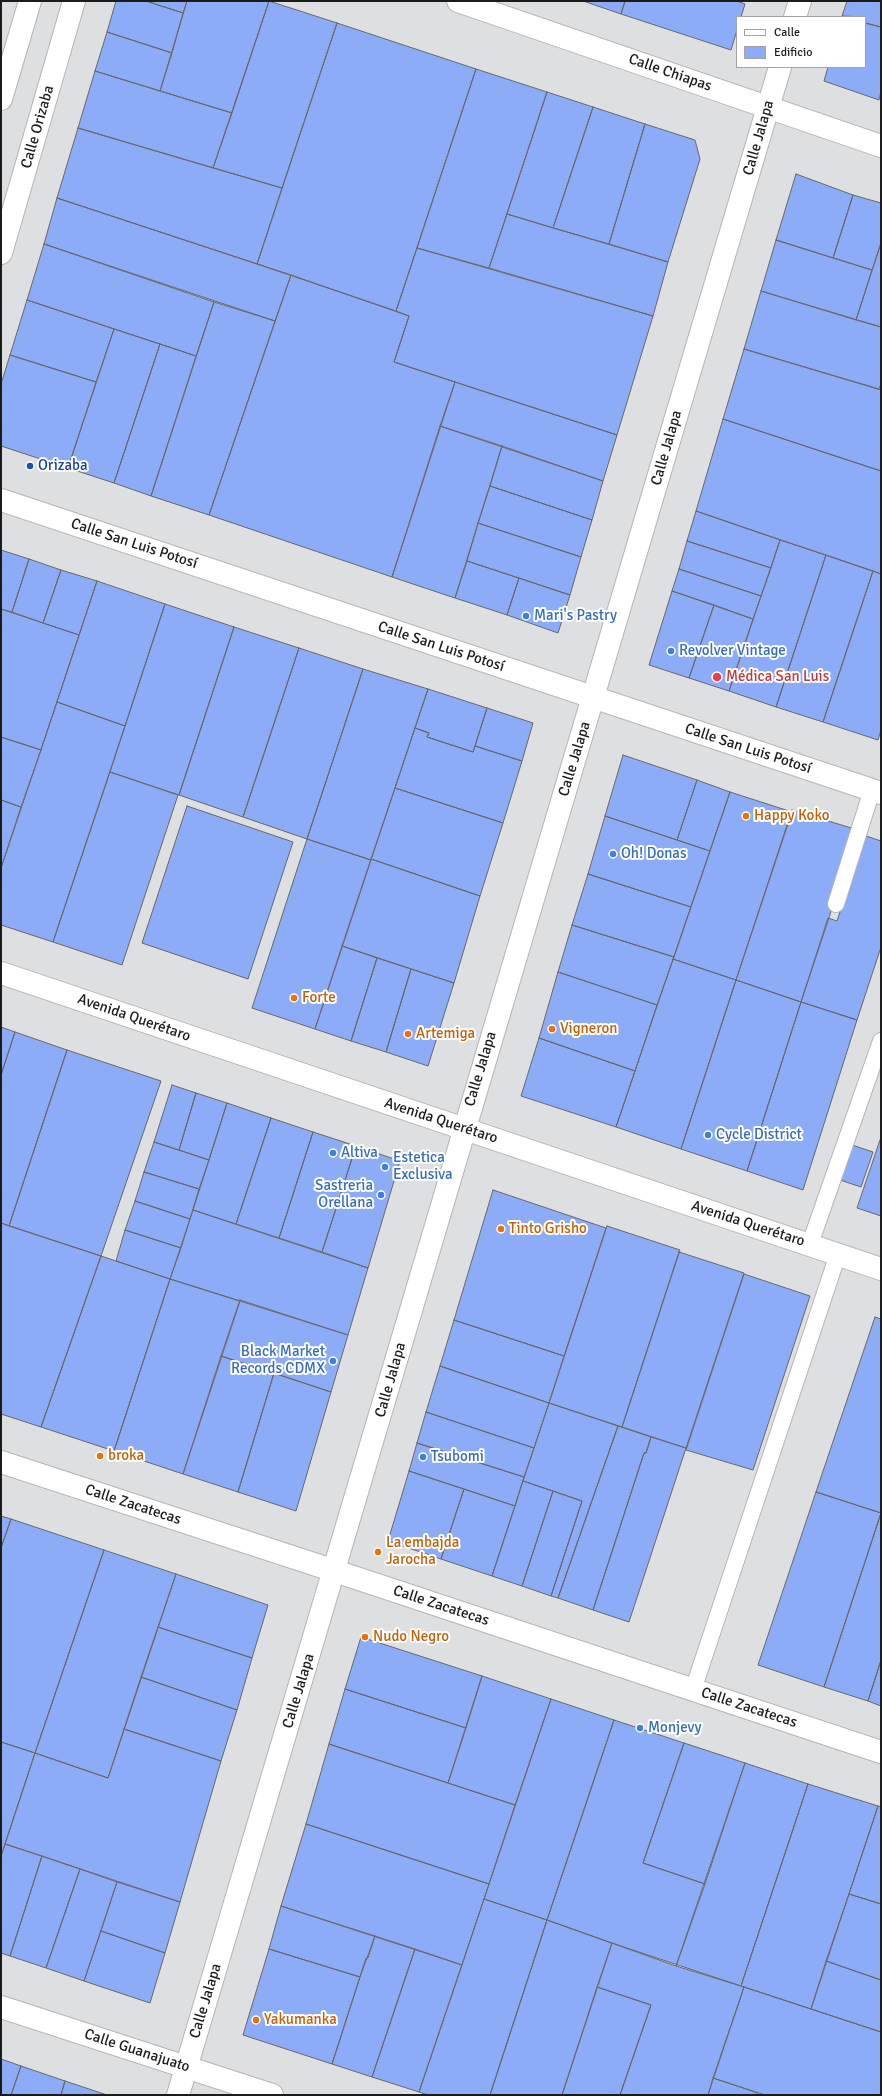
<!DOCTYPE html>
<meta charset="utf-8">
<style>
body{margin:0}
#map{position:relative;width:882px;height:2096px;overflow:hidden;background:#dedfe1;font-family:Signika,sans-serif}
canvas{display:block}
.frame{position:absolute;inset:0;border:2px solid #1b1b1c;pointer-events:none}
.legend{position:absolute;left:736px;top:16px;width:130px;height:52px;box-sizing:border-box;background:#fff;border:1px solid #a4a4a4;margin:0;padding:5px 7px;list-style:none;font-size:12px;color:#1b1b1c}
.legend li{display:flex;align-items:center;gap:8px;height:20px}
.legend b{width:20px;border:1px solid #a4a4a4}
</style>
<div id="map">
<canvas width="882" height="2096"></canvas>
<div class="frame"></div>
<ul class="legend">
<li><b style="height:5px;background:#fff"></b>Calle</li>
<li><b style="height:11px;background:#8dacf8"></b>Edificio</li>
</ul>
</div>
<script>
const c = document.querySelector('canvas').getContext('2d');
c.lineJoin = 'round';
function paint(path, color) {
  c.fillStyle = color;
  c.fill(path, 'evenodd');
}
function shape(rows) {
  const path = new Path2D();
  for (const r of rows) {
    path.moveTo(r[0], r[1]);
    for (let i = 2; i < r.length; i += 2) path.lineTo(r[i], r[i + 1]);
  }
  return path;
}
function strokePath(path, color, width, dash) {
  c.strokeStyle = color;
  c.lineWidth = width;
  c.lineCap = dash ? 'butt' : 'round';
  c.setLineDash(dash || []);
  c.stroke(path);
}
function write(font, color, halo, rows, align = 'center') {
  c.font = font + ' Signika,sans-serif';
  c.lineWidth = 4;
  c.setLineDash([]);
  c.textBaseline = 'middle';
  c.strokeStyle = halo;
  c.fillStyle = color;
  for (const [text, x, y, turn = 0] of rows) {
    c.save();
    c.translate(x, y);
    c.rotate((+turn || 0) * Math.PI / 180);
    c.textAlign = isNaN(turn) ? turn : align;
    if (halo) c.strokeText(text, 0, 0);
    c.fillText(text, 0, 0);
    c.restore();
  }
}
const building = shape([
 [116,1,146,1,183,13,172,53,107,32,116,1],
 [146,1,187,1,183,13,146,1],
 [187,1,269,1,232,113,160,91,187,1],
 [269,1,337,23,282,188,213,168,269,1],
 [583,1,625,1,621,14,583,1],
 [625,1,737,1,745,4,741,17,737,17,737,30,731,50,621,14,625,1],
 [847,1,881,1,881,27,865,23,865,17,842,16,847,1],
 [337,23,476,69,396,311,257,264,337,23],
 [865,23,881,27,881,91,879,100,824,81,828,67,865,67,865,23],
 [107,32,172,53,160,91,95,71,107,32],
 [476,69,547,92,489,268,417,248,476,69],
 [95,71,232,113,213,168,78,128,95,71],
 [547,92,593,107,553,228,507,214,547,92],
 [593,107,645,124,609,244,553,228,593,107],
 [645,124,695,140,700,159,668,262,609,244,645,124],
 [78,128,282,188,257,264,57,198,78,128],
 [796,174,853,195,833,258,776,240,796,174],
 [853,195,881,203,881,243,872,270,833,258,853,195],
 [57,198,291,275,275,321,44,244,57,198],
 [507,214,668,262,653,316,489,268,507,214],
 [776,240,872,270,856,320,761,291,776,240],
 [881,243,881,327,856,320,881,243],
 [44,244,214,302,196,356,27,300,44,244],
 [417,248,653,316,617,435,394,362,409,316,396,311,417,248],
 [291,275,409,316,394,362,455,382,392,577,209,515,291,275],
 [761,291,881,327,881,384,879,389,744,349,761,291],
 [27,300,114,329,96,382,10,355,27,300],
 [214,302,275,321,209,515,151,496,214,302],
 [114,329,160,344,114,483,68,468,114,329],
 [160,344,196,356,151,496,114,483,160,344],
 [744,349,881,390,881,471,723,419,744,349],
 [10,355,96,382,68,468,1,446,1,384,10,355],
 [455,382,617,435,603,481,440,426,455,382],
 [723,419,881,471,881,574,696,511,723,419],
 [440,426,502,446,455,598,392,577,440,426],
 [502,446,603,481,592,520,490,486,502,446],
 [490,486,592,520,581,557,478,523,490,486],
 [696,511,780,540,771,568,687,541,696,511],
 [478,523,581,557,570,595,467,561,478,523],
 [780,540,826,555,776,707,729,691,780,540],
 [687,541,771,568,761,596,679,569,687,541],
 [1,550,29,559,12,612,1,609,1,550],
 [826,555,873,571,823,722,776,707,826,555],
 [29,559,61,570,43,623,12,612,29,559],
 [467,561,519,578,507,615,455,598,467,561],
 [679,569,761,596,753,619,672,591,679,569],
 [61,570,97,581,79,635,43,623,61,570],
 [873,571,881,574,881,730,878,740,823,722,873,571],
 [519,578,570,595,558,633,507,615,519,578],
 [97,581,165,604,125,726,57,702,97,581],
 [672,591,714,605,689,678,649,665,672,591],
 [165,604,234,627,179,795,110,772,165,604],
 [714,605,753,619,729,691,689,678,714,605],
 [1,609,79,635,41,750,1,737,1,609],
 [234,627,299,648,243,817,179,795,234,627],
 [299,648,363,669,307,839,243,817,299,648],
 [363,669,428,689,371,860,307,839,363,669],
 [428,689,487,708,473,752,427,737,429,733,415,728,428,689],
 [57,702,125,726,53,942,1,925,1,868,57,702],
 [487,708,533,723,522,761,475,746,487,708],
 [415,728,429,733,427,737,473,752,475,746,522,761,503,823,395,788,415,728],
 [1,737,41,750,21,807,1,800,1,737],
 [623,755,697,780,677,840,605,816,623,755],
 [110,772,178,795,122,965,53,942,110,772],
 [697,780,730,792,710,851,677,840,697,780],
 [395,788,503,823,480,896,371,859,395,788],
 [730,792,792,812,736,980,673,959,730,792],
 [1,800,21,807,1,868,1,800],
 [187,806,293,842,248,979,142,943,187,806],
 [792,810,858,830,801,1002,736,980,792,810],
 [605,816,710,851,691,907,588,874,605,816],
 [866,836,881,841,881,947,857,1020,801,1002,828,918,837,921,866,836],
 [307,839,371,860,315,1029,252,1008,307,839],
 [371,859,480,896,454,983,342,946,371,859],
 [588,874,691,907,674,957,572,925,588,874],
 [572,925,674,957,657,1005,558,972,572,925],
 [342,946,377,958,351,1041,315,1029,342,946],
 [377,958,411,969,386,1052,351,1041,377,958],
 [673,959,736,980,681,1149,616,1127,673,959],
 [411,969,454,983,428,1066,386,1052,411,969],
 [558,972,657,1005,635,1071,539,1038,558,972],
 [736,980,801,1002,747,1171,681,1149,736,980],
 [801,1002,857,1020,803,1190,747,1171,801,1002],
 [1,1027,15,1032,1,1075,1,1027],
 [15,1032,67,1050,9,1226,1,1223,1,1075,15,1032],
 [539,1038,635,1071,616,1127,521,1096,539,1038],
 [67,1050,161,1081,101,1256,9,1226,67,1050],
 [172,1085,196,1093,179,1150,154,1142,172,1085],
 [196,1093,227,1103,209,1160,179,1150,196,1093],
 [227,1103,271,1118,236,1224,193,1210,227,1103],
 [271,1118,313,1132,279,1238,236,1224,271,1118],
 [313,1132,356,1146,322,1252,279,1238,313,1132],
 [881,1137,881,1216,857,1208,881,1137],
 [154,1142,209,1160,199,1189,144,1172,154,1142],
 [849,1144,873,1152,861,1187,837,1179,849,1144],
 [356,1146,400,1161,368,1268,322,1252,356,1146],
 [144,1172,199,1189,190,1219,135,1201,144,1172],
 [493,1190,606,1228,564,1356,454,1320,493,1190],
 [135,1201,190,1219,181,1248,125,1230,135,1201],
 [193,1210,368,1268,348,1335,170,1279,193,1210],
 [1,1223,101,1256,41,1427,1,1414,1,1223],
 [607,1226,680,1250,622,1427,549,1403,607,1226],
 [125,1230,181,1248,170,1279,116,1261,125,1230],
 [679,1252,744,1273,686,1448,622,1427,679,1252],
 [101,1256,170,1279,114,1451,41,1427,101,1256],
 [744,1274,810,1296,753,1470,686,1450,744,1274],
 [170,1279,240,1301,183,1474,114,1451,170,1279],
 [240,1300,348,1335,331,1392,221,1356,240,1300],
 [875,1317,881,1319,881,1513,816,1492,875,1317],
 [454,1320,564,1356,549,1403,440,1366,454,1320],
 [221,1356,274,1373,238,1492,183,1474,221,1356],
 [440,1366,549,1403,534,1448,426,1412,440,1366],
 [274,1373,331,1392,296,1511,238,1492,274,1373],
 [549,1403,618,1426,558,1598,551,1596,582,1501,523,1481,549,1403],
 [426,1412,534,1448,524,1477,417,1443,426,1412],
 [618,1426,651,1437,646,1453,644,1453,593,1610,558,1598,618,1426],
 [651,1437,686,1448,629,1622,593,1610,644,1453,646,1453,651,1437],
 [417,1443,524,1477,515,1506,409,1471,417,1443],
 [409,1471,464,1489,441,1559,388,1541,409,1471],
 [523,1481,553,1491,522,1586,492,1576,523,1481],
 [464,1489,515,1506,492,1576,441,1559,464,1489],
 [553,1491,582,1501,551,1596,522,1586,553,1491],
 [816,1492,881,1513,824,1687,758,1665,816,1492],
 [881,1513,881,1660,868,1701,824,1687,881,1513],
 [1,1516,11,1519,1,1548,1,1516],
 [11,1519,104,1550,35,1753,1,1742,1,1548,11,1519],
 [104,1550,176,1574,108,1778,35,1753,104,1550],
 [176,1574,268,1605,252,1658,158,1627,176,1574],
 [158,1627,252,1658,237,1710,141,1677,158,1627],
 [361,1637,482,1676,466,1728,345,1689,361,1637],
 [881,1660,881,1706,868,1701,881,1660],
 [482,1676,551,1699,515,1805,448,1783,482,1676],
 [141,1677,237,1710,221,1761,124,1729,141,1677],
 [345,1689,466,1728,448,1783,329,1744,345,1689],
 [551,1699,614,1720,547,1920,484,1899,551,1699],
 [614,1720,684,1743,643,1863,705,1884,676,1966,547,1920,614,1720],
 [124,1729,221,1761,180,1902,5,1844,35,1753,108,1778,124,1729],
 [1,1742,35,1753,1,1856,1,1742],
 [684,1743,745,1763,705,1884,643,1863,684,1743],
 [329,1744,515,1805,489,1884,306,1824,329,1744],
 [745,1763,808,1784,741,1986,676,1966,745,1763],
 [808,1784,878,1806,811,2009,741,1986,808,1784],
 [878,1806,881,1807,881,1904,849,1894,878,1806],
 [306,1824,489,1884,462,1965,281,1906,306,1824],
 [5,1844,42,1856,10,1956,1,1953,1,1856,5,1844],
 [42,1856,80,1869,46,1968,10,1956,42,1856],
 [80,1869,117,1882,84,1981,46,1968,80,1869],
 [117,1882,180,1902,165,1953,101,1931,117,1882],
 [849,1894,881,1904,881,1980,826,1961,849,1894],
 [484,1899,547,1920,490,2095,428,2095,419,2092,484,1899],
 [281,1906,375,1936,360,1977,269,1949,281,1906],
 [547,1920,612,1943,562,2095,490,2095,547,1920],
 [101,1931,165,1953,150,2003,84,1981,101,1931],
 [375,1936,415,1949,372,2077,332,2064,366,1958,368,1958,375,1936],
 [612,1943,744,1987,708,2095,620,2095,651,2005,597,1987,612,1943],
 [269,1949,360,1977,332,2064,243,2035,269,1949],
 [415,1949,462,1965,419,2092,372,2077,415,1949],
 [826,1961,881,1980,881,2032,811,2009,826,1961],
 [597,1987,651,2005,620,2095,562,2095,597,1987],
 [744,1987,881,2032,881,2095,765,2095,713,2078,744,1987],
 [1,2059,21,2066,11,2095,1,2095,1,2059],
 [21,2066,65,2081,61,2095,11,2095,21,2066],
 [713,2078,758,2093,757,2095,708,2095,713,2078],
 [65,2081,107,2095,61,2095,65,2081]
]);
const service = shape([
 [836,904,872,790],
 [810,1244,881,1041],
 [693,1690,838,1254]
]);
const minor = shape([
 [458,1,881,146],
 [795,17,800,1],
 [1,1462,335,1571,881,1752],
 [1,2007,272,2095],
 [178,2095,780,67]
]);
const tertiary = shape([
 [1,99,30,1],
 [1,253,74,1]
]);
const primary = shape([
 [1,500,881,793],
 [1,973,881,1269]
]);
const markers = [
 [30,466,4,"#1a4fb4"],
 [526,616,4,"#3f7fe0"],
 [671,651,4,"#3f7fe0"],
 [717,677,5,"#e0444e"],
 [746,816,4,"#e8710a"],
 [613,854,4,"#3f7fe0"],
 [294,998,4,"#e8710a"],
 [552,1029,4,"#e8710a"],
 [408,1034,4,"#e8710a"],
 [708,1135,4,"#3f7fe0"],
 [333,1153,4,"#3f7fe0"],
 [385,1167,4,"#3f7fe0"],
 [381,1195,4,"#3f7fe0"],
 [501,1229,4,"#e8710a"],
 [333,1361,4,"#3f7fe0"],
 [100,1456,4,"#e8710a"],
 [423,1457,4,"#3f7fe0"],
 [378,1552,4,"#e8710a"],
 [365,1637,4,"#e8710a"],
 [640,1728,4,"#3f7fe0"],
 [256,2020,4,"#e8710a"]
];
const streetNames = [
 ["Calle Chiapas",670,73,19],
 ["Calle Orizaba",38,127,-74],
 ["Calle Jalapa",759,138,-74],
 ["Calle Jalapa",667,448,-74],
 ["Calle San Luis Potosí",134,544,18],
 ["Calle San Luis Potosí",441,647,18],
 ["Calle San Luis Potosí",748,749,18],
 ["Calle Jalapa",575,759,-73],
 ["Avenida Querétaro",134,1018,19],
 ["Calle Jalapa",481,1069,-73],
 ["Avenida Querétaro",441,1121,18],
 ["Avenida Querétaro",748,1224,18],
 ["Calle Jalapa",391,1380,-74],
 ["Calle Zacatecas",133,1505,18],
 ["Calle Zacatecas",441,1606,18],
 ["Calle Jalapa",299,1691,-73],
 ["Calle Zacatecas",749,1708,18],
 ["Calle Jalapa",206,2001,-73],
 ["Calle Guanajuato",137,2051,18]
];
const transitNames = [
 ["Orizaba",38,466]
];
const shopNames = [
 ["Mari's Pastry",534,616],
 ["Revolver Vintage",679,651],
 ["Oh! Donas",621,854],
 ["Cycle District",716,1135],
 ["Altiva",341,1153],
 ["Estetica",393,1158],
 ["Exclusiva",393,1175],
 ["Sastreria",373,1186,"right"],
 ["Orellana",373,1203,"right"],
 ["Black Market",325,1352,"right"],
 ["Records CDMX",325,1369,"right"],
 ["Tsubomi",431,1457],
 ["Monjevy",648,1728]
];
const healthNames = [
 ["Médica San Luis",726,677]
];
const foodNames = [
 ["Happy Koko",754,816],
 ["Forte",302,998],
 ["Vigneron",560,1029],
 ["Artemiga",416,1034],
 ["Tinto Grisho",509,1229],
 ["broka",108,1456],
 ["La embajda",386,1543],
 ["Jarocha",386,1560],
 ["Nudo Negro",373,1637],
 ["Yakumanka",264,2020]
];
paint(building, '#8dacf8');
strokePath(building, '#666769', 1);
strokePath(service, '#b3b4b6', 18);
strokePath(minor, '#b3b4b6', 24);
strokePath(tertiary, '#b3b4b6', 24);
strokePath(primary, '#b3b4b6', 24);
strokePath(service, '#fff', 16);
strokePath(minor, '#fff', 22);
strokePath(tertiary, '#fff', 22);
strokePath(primary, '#fff', 22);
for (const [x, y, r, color] of markers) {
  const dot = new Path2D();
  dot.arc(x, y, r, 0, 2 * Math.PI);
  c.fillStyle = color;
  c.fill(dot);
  strokePath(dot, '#fff', 1.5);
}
write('15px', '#1b1b1c', '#fff', streetNames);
write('15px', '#164399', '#fff', transitNames, 'left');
write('15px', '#366cbe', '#fff', shopNames, 'left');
write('15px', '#be3a42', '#fff', healthNames, 'left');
write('15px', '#c56008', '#fff', foodNames, 'left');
</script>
